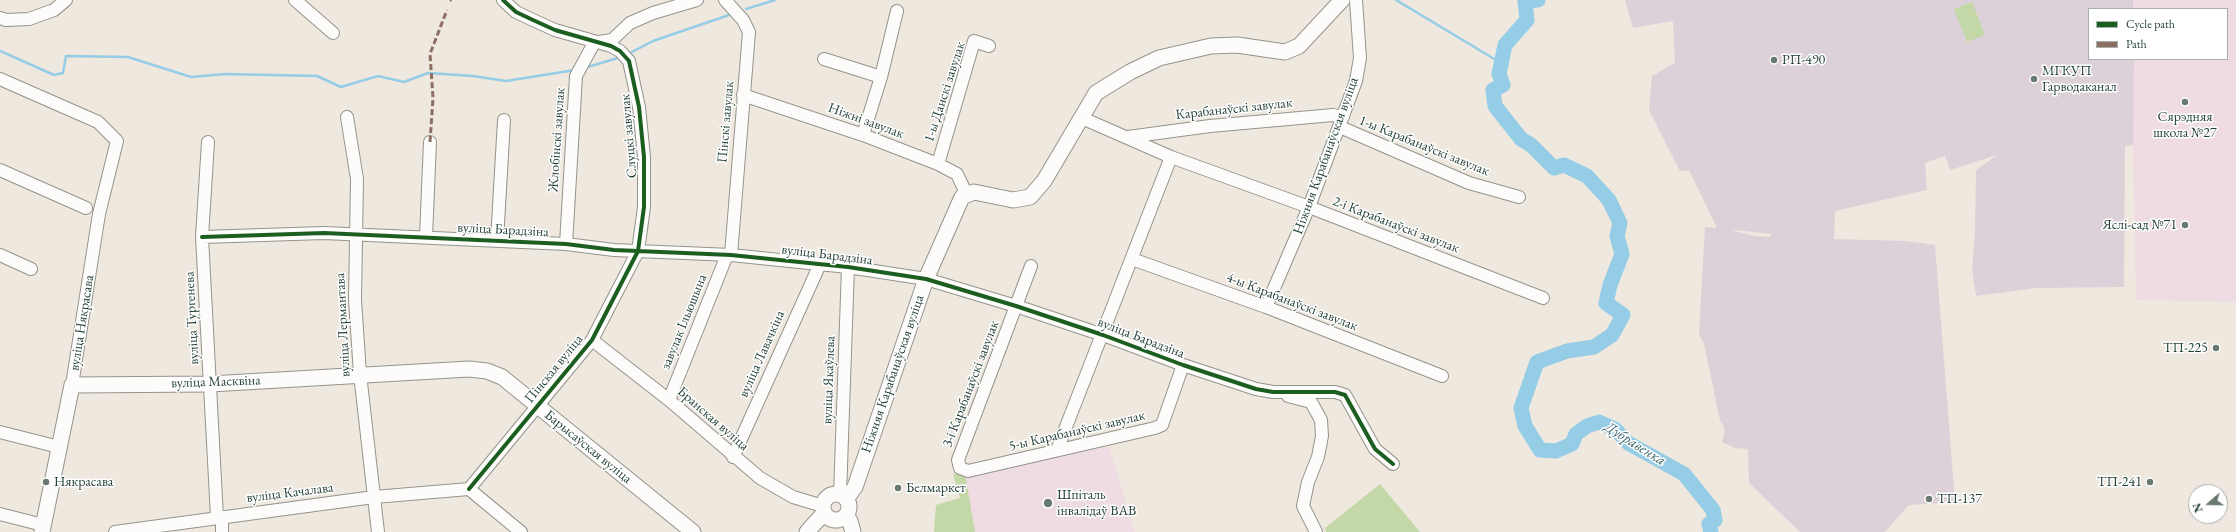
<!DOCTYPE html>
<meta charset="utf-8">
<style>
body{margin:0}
#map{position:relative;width:2236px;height:532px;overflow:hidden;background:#efe8de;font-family:"EB Garamond",serif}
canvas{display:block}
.legend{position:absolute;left:2088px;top:8px;width:140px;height:52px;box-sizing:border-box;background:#fff;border:1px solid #a5b1ae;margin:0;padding:5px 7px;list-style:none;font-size:12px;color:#1f3d34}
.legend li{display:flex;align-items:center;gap:8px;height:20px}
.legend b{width:20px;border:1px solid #a5b1ae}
.north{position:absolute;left:2188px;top:484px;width:40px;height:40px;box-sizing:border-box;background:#fff;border:1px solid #a5b1ae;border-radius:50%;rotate:250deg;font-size:11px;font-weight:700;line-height:16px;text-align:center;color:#1f3d34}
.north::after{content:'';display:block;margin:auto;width:14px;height:18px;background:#687970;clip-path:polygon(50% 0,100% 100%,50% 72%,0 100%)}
</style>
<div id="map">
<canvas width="2236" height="532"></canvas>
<ul class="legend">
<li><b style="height:5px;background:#1b5e20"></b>Cycle path</li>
<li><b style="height:5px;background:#8d6e63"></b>Path</li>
</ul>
<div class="north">N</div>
</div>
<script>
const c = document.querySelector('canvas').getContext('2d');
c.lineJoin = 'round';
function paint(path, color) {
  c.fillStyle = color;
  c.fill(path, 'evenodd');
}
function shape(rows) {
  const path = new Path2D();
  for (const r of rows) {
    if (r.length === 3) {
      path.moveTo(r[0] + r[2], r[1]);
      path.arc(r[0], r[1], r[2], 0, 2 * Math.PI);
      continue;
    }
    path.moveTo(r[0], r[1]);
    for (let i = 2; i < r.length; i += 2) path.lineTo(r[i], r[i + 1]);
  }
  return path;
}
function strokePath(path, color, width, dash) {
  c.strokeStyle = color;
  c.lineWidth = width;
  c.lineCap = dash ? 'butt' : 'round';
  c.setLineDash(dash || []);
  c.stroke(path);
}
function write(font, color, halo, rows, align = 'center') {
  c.font = font + ' "EB Garamond",serif';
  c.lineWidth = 3;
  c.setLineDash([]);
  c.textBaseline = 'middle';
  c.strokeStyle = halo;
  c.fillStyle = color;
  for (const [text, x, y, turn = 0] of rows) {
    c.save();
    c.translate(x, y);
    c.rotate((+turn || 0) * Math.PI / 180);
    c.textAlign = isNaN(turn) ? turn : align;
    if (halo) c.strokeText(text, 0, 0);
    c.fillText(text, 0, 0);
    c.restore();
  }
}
const built = shape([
 [2133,0,2236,0,2236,302,2136,300,2133,145,2134,59,2227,59,2227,9,2133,9],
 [1109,447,1135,532,975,532,965,473,1062,453]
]);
const industrial = shape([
 [1625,0,2133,0,2133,9,2089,9,2089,59,2134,59,2133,145,2125,146,2124,287,2037,288,1976,296,1972,268,1975,233,1976,170,1997,155,1950,170,1945,156,1925,163,1927,190,1835,211,1834,239,1906,241,1935,245,1955,502,1909,505,1885,532,1800,532,1749,483,1748,449,1735,448,1722,442,1725,430,1720,420,1704,344,1699,333,1705,227,1717,228,1689,170,1680,171,1649,110,1652,76,1675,63,1673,21,1633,28],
 [1734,231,1734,230,1772,234,1770,237,1755,236]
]);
const green = shape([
 [1972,2,1985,35,1967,42,1954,9],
 [965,473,975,532,934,532,936,505,960,498,953,474],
 [1380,484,1420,532,1326,532,1325,528]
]);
const stream = shape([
 [1396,0,1501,63],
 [746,9,775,0],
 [0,51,54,75,63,73,66,56,128,57,191,77,225,74,317,76,341,87,378,76,404,82,428,73,473,76,506,81,575,70],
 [628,54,653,41,729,15],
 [588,67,621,57]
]);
const river = shape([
 [1538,0,1525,1,1527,20,1505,45,1499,74,1503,85,1493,90,1495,106,1521,139,1531,145,1554,168,1564,165,1587,176,1609,200,1620,223,1617,236,1622,254,1610,285,1606,303,1623,315,1612,335,1594,347,1567,351,1537,362,1521,408,1525,426,1540,450,1556,451,1572,444,1576,434,1587,426,1599,422,1615,429,1628,443,1684,474,1713,510,1715,520,1709,524,1711,532]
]);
const minor = shape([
 [295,0,333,33],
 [725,0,743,20,749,32,731,255],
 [0,18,6,20,29,19,54,10,66,0],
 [599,42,612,40,630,23,653,13,697,0],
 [824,59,881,77],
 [0,79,98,122,117,141,99,214,72,385],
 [743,95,863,135,938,164,957,174,966,193],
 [347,117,357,179,355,300,360,374,378,532],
 [1082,118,1171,157,1309,207,1543,298],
 [1340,127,1469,183,1519,197],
 [863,135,881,77,897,11],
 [1128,137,1210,126,1333,115,1343,117],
 [208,142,202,237,217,517],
 [938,164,974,41,989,46],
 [0,170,86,208],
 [202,237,324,233,566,244,614,250,731,255,848,267,926,279,1016,306,1103,335,1183,365,1256,389,1273,392,1335,392,1345,395,1375,449,1393,464],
 [426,237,430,142],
 [497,241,504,120],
 [566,244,576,76,594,43],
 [0,255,31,269],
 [1132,259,1266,307,1442,376],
 [1031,266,958,460,960,468,968,471,1155,428,1162,425,1183,365],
 [1266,307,1309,207,1356,81,1360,58,1356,0],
 [592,340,669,400,760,478,793,497,823,506],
 [1288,396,1311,402,1321,420,1322,436,1318,457,1308,482,1303,506,1316,532],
 [669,400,727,255],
 [0,432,59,447],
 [1057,450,1171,157],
 [733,457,820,264],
 [469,489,592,340,638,251,644,207,644,157,639,107,629,61,620,51,611,46,555,30,533,20,516,12,503,0],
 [469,489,521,532],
 [840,495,848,267],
 [0,514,43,525],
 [222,517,222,532],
 [115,532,374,497,469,489]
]);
const major = shape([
 [836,507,13],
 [846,499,855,487,926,279,962,197,974,192,1013,200,1030,197,1044,181,1096,93,1130,72,1159,58,1211,46,1237,45,1285,52,1299,46,1342,0],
 [846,515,850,521,853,532],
 [42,532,72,385,210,384,469,369,487,371,502,377,693,532],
 [807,532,824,513]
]);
const quiet = shape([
 [450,1,451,0],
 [430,142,433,98,430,54,447,10]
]);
const cycleway = shape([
 [202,237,324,233,566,244,614,250,731,255,848,267,926,279,1016,306,1103,335,1183,365,1256,389,1273,392,1335,392,1345,395,1375,449,1393,464],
 [469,489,592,340,638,251,644,207,644,157,639,107,629,61,620,51,611,46,555,30,533,20,516,12,503,0]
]);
const markers = [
 [1774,60,4,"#687970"],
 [2034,79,4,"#687970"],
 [2185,102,4,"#687970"],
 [2185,225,4,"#687970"],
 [2216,348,4,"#687970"],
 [46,482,4,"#687970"],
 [2150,482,4,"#687970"],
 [898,488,4,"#687970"],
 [1929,499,4,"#687970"],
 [1048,503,5,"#687970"]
];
const poiNames = [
 ["РП-490",1782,60],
 ["МГКУП",2042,71],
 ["Гарводаканал",2042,87],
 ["Сярэдняя",2185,117,"center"],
 ["школа №27",2185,133,"center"],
 ["Яслі-сад №71",2177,225,"right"],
 ["ТП-225",2208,348,"right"],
 ["Някрасава",54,482],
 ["ТП-241",2142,482,"right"],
 ["Белмаркет",906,488],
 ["Шпіталь",1057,495],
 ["інвалідаў ВАВ",1057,511],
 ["ТП-137",1937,499]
];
const streetNames = [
 ["1-ы Данскі завулак",945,92,-72],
 ["Карабанаўскі завулак",1234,109,-6],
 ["Ніжні завулак",866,121,20],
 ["Пінскі завулак",726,122,-85],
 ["Слуцкі завулак",629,136,-95],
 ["Жлобінскі завулак",557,140,-86],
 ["1-ы Карабанаўскі завулак",1424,146,22],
 ["Ніжняя Карабанаўская вуліца",1326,156,-70],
 ["2-і Карабанаўскі завулак",1396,225,21],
 ["вуліца Барадзіна",503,230,3],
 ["вуліца Барадзіна",827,255,7],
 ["4-ы Карабанаўскі завулак",1292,302,21],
 ["вуліца Тургенева",192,318,-93],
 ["завулак Ільюшына",684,322,-68],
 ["вуліца Някрасава",82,323,-81],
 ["вуліца Лермантава",343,325,-93],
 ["вуліца Барадзіна",1141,338,21],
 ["вуліца Лавачкіна",762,354,-66],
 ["Пінская вуліца",554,369,-51],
 ["Ніжняя Карабанаўская вуліца",893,374,-71],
 ["вуліца Якаўлева",829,380,-88],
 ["вуліца Масквіна",216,382,-2],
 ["3-і Карабанаўскі завулак",971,384,-69],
 ["Бранская вуліца",713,419,41],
 ["5-ы Карабанаўскі завулак",1077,431,-13],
 ["Барысаўская вуліца",588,447,39],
 ["вуліца Качалава",290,493,-7]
];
const waterNames = [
 ["Дубравенка",1635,444,32]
];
paint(built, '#eedbe3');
paint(industrial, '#dcd1d8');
paint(green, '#c3d8a6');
strokePath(stream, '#95cce6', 2.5);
strokePath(river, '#95cce6', 15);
strokePath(minor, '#93948d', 14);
strokePath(major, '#93948d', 17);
strokePath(minor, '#fdfcfa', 12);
strokePath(major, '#fdfcfa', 15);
strokePath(quiet, '#8d6e63', 3, [6, 3]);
strokePath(cycleway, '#1b5e20', 4);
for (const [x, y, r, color] of markers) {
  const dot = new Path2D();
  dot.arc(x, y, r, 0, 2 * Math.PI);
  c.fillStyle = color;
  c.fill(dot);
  strokePath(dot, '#fff', 1.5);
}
write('14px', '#1f3d34', '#fff', poiNames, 'left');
write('14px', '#1f3d34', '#fff', streetNames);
write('italic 15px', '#37646b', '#fff', waterNames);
</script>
